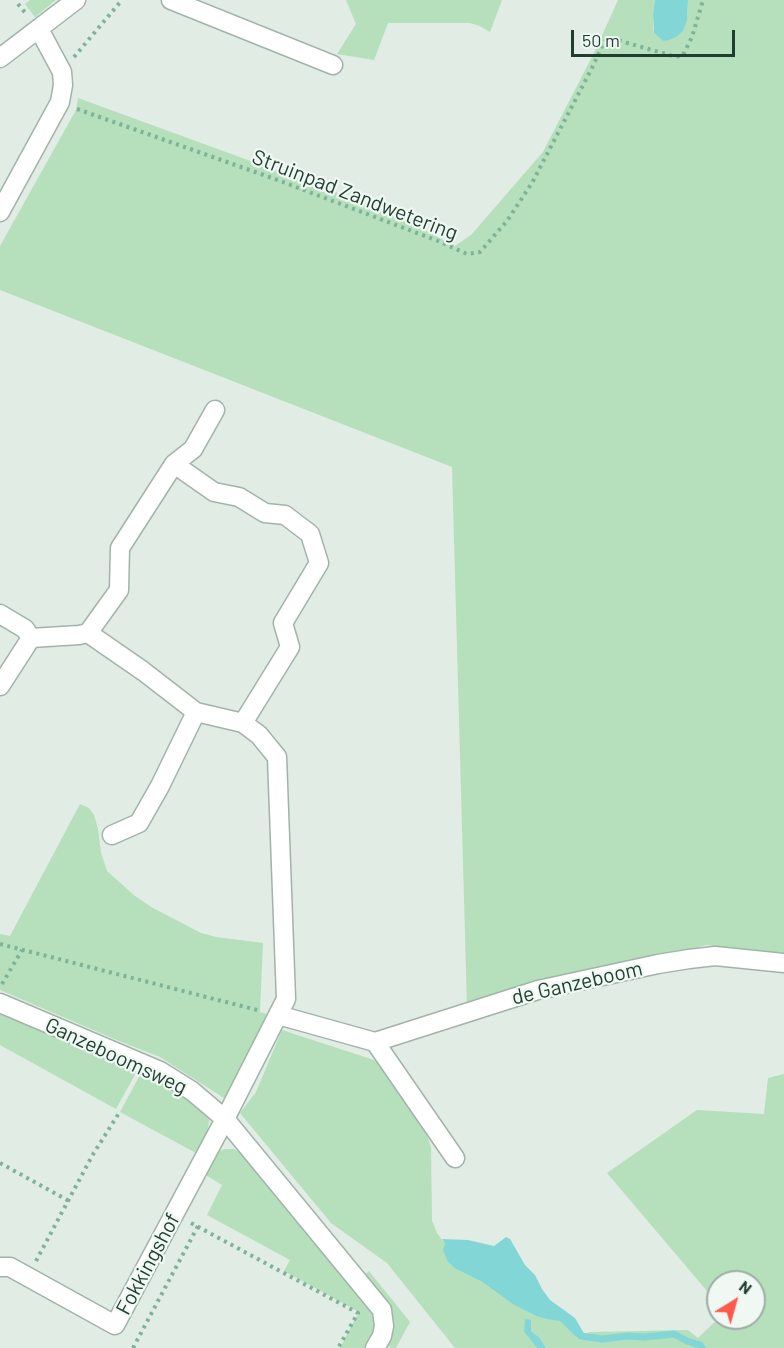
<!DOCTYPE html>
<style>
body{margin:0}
#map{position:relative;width:784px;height:1348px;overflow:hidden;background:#e0ece4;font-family:Barlow,sans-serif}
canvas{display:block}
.north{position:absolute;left:706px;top:1270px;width:60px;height:60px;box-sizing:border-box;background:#f0f8f3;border:2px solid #9caea5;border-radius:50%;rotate:37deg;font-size:16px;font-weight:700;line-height:24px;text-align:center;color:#1f3e30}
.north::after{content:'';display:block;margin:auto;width:21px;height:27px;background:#fe5a4c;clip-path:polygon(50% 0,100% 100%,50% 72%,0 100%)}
.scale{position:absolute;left:571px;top:30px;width:164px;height:27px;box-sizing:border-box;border:3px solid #1f3e30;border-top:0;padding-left:8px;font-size:18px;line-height:21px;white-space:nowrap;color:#1f3e30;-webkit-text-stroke:4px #f0f8f3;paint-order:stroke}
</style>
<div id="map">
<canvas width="784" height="1348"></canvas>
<div class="north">N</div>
<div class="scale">50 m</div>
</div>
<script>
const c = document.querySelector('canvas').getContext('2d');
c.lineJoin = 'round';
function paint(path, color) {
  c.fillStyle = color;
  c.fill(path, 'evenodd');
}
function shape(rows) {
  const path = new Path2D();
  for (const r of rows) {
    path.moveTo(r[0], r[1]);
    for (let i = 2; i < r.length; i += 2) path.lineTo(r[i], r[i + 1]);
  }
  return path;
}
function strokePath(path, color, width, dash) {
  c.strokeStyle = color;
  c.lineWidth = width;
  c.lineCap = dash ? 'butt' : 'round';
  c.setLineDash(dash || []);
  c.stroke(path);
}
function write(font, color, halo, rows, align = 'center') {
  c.font = font + ' Barlow,sans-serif';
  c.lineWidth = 4.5;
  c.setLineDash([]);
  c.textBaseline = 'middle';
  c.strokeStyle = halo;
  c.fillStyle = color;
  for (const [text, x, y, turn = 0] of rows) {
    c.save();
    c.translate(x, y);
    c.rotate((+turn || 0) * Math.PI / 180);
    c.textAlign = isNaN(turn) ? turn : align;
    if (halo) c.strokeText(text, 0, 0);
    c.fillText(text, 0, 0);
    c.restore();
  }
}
const green = shape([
 [30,0,56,0,35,17,25,4],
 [346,0,502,0,490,32,480,26,470,23,388,23,374,60,337,54,356,24],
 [618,0,655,0,653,13,653,29,654,33,663,41,683,31,687,21,688,0,784,0,784,954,706,945,467,1006,452,467,0,290,0,246,76,110,78,98,390,212,455,246,471,235,543,152,596,49],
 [80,804,89,808,94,815,98,829,101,853,107,871,135,896,153,908,201,933,216,937,263,943,260,1012,267,1014,246,1062,224,1098,160,1057,119,1041,0,990,0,934,10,936],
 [0,1014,137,1071,116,1109,0,1045],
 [282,1030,377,1061,420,1121,427,1136,431,1147,432,1221,437,1233,445,1244,456,1269,482,1282,514,1305,536,1316,546,1319,560,1320,576,1337,590,1332,688,1330,698,1338,719,1318,754,1318,754,1282,718,1282,718,1304,607,1173,697,1110,764,1114,768,1078,784,1074,784,1348,546,1348,539,1337,531,1331,524,1332,537,1348,455,1348,387,1263,331,1223,240,1113,256,1092],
 [141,1073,173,1089,201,1109,205,1113,209,1120,208,1129,196,1153,120,1112],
 [225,1149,234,1149,241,1153,372,1313,375,1323,373,1333,365,1348,340,1348,359,1312,284,1271,290,1260,207,1215,222,1185,204,1174,217,1152],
 [369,1271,410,1322,396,1348,391,1348,386,1345,394,1327,392,1315,388,1306,363,1276]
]);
const water = shape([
 [655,0,688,0,687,21,683,31,676,37,669,40,663,41,654,33,653,13],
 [506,1237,510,1239,525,1265,535,1275,542,1289,550,1300,575,1318,585,1335,576,1337,560,1321,546,1319,536,1316,514,1305,482,1282,456,1269,448,1262,443,1250,445,1244,442,1239,468,1240,494,1246],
 [525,1319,531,1320,531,1331,539,1337,546,1348,537,1348,524,1332]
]);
const stream = shape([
 [581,1336,602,1339,628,1336,645,1337,674,1334,687,1341,700,1345,702,1348]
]);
const path = shape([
 [18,4,27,15],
 [74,57,122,0],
 [77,109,275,179,438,241,467,254,480,252,507,221,532,183,593,66,602,46,606,40,614,39,676,57,683,55,692,37,703,0],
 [0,944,261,1011],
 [2,984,22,950],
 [0,1163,69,1201],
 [191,1223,358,1313,338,1348],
 [36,1261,92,1156,119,1113],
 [133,1348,198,1226]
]);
const minor = shape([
 [171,0,333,65],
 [0,58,76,0],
 [0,212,60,102,63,85,62,72,39,29],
 [174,464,214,492,239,497,265,513,285,515,310,534,319,563,283,623,290,647,243,723],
 [0,614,25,629,31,638],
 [88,633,143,671,196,712,243,723,259,735,277,757,286,999,225,1119,382,1310,384,1326,382,1336,375,1348],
 [31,638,79,635,88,633,119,590,120,548,174,464,193,449,215,410],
 [0,686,31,638],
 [112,835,139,823,160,786,196,712],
 [0,1003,160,1071,192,1091,225,1119,115,1325,10,1267,0,1267],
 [278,1015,375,1042,538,990,658,964,689,959,715,956,784,963],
 [375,1042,455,1158]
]);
const streetNames = [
 ["Struinpad Zandwetering",355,195,21],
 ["de Ganzeboom",577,983,-13],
 ["Ganzeboomsweg",116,1056,25],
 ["Fokkingshof",148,1264,-62]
];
paint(green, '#b6dfbb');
paint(water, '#82d7d6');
strokePath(stream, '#82d7d6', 7);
strokePath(minor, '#a2b4aa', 21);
strokePath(path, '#7db399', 4, [3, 4.5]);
strokePath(minor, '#fff', 18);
write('21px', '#1f3e30', '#f0f8f3', streetNames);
</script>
